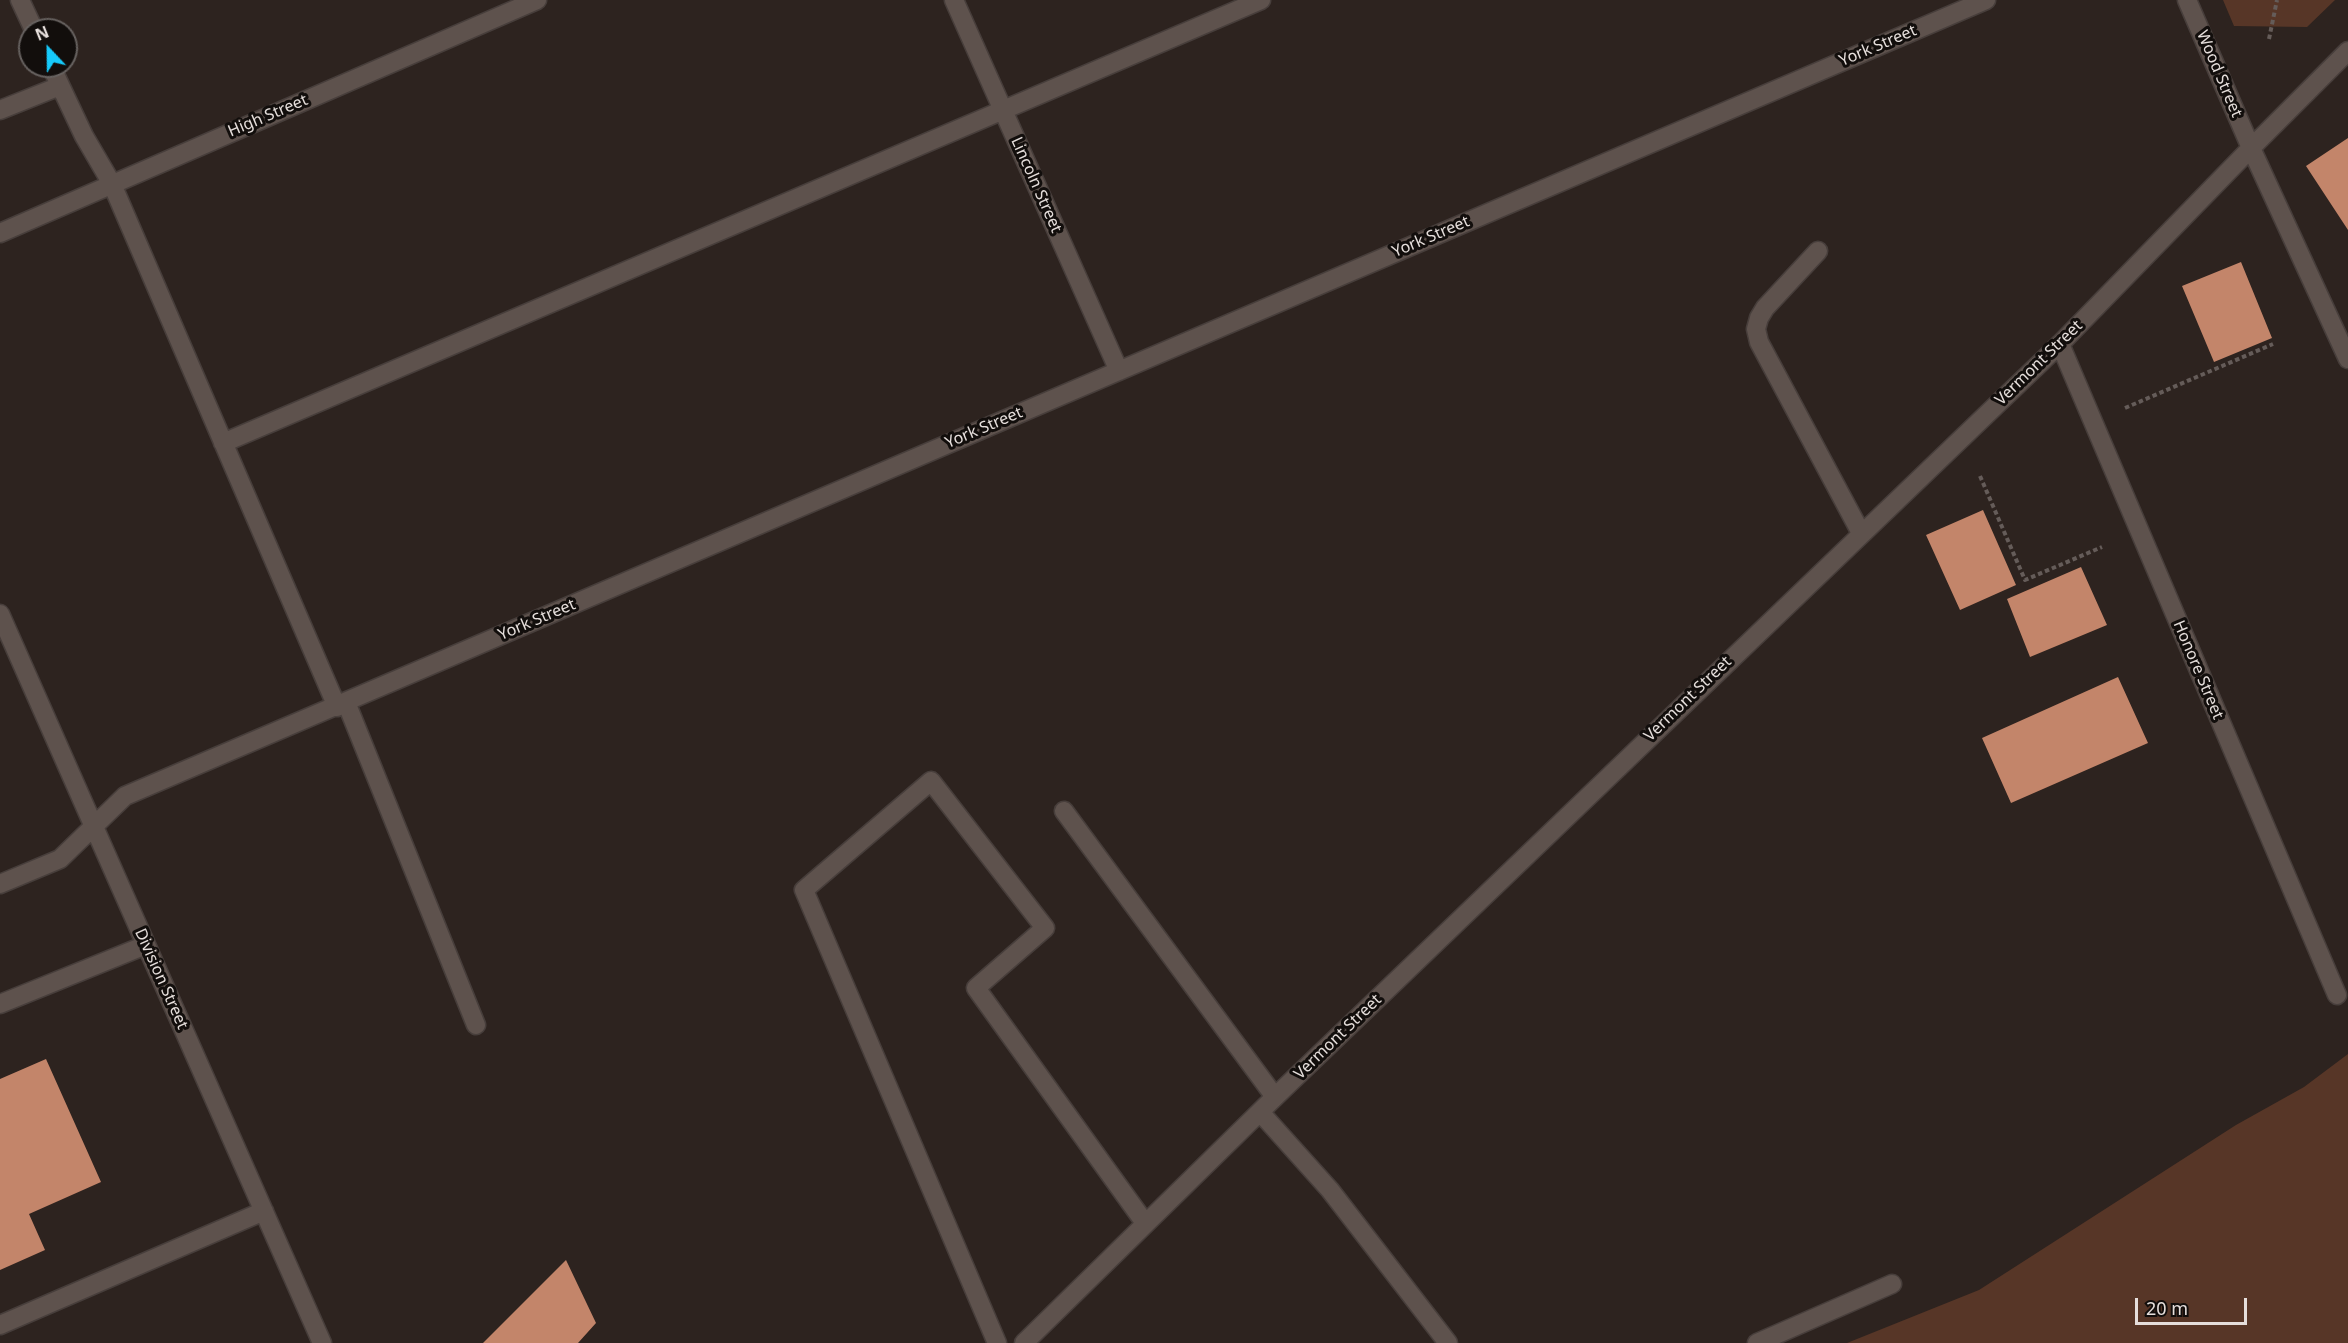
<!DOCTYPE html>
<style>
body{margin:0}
#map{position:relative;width:2348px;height:1343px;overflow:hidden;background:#2d231f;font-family:"Noto Sans",sans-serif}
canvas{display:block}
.north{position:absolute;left:18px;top:18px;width:60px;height:60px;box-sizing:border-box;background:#120e0c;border:2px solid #66615f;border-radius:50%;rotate:338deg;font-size:16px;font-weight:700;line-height:24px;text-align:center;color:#e5dedb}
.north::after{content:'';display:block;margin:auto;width:21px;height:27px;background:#16cafb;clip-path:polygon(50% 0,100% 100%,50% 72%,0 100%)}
.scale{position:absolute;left:2135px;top:1298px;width:112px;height:27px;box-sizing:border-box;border:3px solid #e5dedb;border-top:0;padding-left:8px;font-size:18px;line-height:21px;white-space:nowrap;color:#e5dedb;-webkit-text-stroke:4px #120e0c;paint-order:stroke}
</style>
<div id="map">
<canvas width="2348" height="1343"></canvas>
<div class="north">N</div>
<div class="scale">20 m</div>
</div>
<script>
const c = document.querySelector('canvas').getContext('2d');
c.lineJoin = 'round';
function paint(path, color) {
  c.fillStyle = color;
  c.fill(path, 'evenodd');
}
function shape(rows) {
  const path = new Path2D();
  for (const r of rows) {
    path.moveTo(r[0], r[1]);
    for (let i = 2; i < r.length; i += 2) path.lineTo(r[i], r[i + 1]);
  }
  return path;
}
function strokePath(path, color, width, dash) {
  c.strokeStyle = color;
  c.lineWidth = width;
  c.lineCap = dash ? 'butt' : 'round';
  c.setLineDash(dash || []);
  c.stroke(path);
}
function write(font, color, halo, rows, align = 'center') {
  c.font = font + ' "Noto Sans",sans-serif';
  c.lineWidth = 6;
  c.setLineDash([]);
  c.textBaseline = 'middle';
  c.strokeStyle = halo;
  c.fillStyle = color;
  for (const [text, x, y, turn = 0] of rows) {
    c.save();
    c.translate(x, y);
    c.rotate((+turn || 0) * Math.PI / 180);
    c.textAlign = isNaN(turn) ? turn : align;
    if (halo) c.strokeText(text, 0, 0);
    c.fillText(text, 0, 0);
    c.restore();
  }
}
const green = shape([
 [2223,0,2335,0,2307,27,2234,26],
 [2348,1054,2348,1343,1847,1343,1979,1290,2236,1125,2304,1087]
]);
const building = shape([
 [2348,138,2348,230,2306,166],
 [2241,262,2272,338,2214,362,2182,286],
 [1983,510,2016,585,1960,610,1926,535],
 [2081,567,2107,625,2030,657,2007,599],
 [2118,677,2148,743,2011,803,1982,738],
 [46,1059,101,1182,29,1214,45,1250,0,1270,0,1079],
 [566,1260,596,1323,578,1343,483,1343]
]);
const path = shape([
 [2269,39,2277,0],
 [2125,408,2273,344],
 [1980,476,2025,580,2102,547]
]);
const minor = shape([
 [20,0,34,30],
 [954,0,1119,371],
 [2187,0,2251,148,2348,359],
 [51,66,84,136,112,184,337,707],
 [0,110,60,86],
 [0,233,537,0],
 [1818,251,1765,308,1759,318,1756,329,1759,342,1861,533],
 [2060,344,2337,995],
 [223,443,1261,0],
 [0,614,322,1343],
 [346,702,476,1025],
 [1064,811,1275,1097],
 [0,884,60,859,125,796,1986,0],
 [0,1004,146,945],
 [1260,1112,1330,1190,1448,1343],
 [0,1325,264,1211],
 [997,1343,804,890,931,781,1045,928,976,988,1145,1223],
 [1024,1343,1275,1097,2060,344,2251,148,2348,51],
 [1757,1343,1892,1284]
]);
const streetNames = [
 ["York Street",1878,46,-23],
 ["Wood Street",2219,74,67],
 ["High Street",268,116,-23],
 ["Lincoln Street",1036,185,66],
 ["York Street",1431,237,-23],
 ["Vermont Street",2039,363,-44],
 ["York Street",984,428,-23],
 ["York Street",537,620,-23],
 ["Honore Street",2198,670,67],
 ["Vermont Street",1688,699,-44],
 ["Division Street",161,979,66],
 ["Vermont Street",1338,1037,-44]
];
paint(green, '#573627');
paint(building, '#c3856a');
strokePath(minor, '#473e3b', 21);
strokePath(path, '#655c59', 4, [4.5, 3]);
strokePath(minor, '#5e524d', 18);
write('16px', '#e5dedb', '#120e0c', streetNames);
</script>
